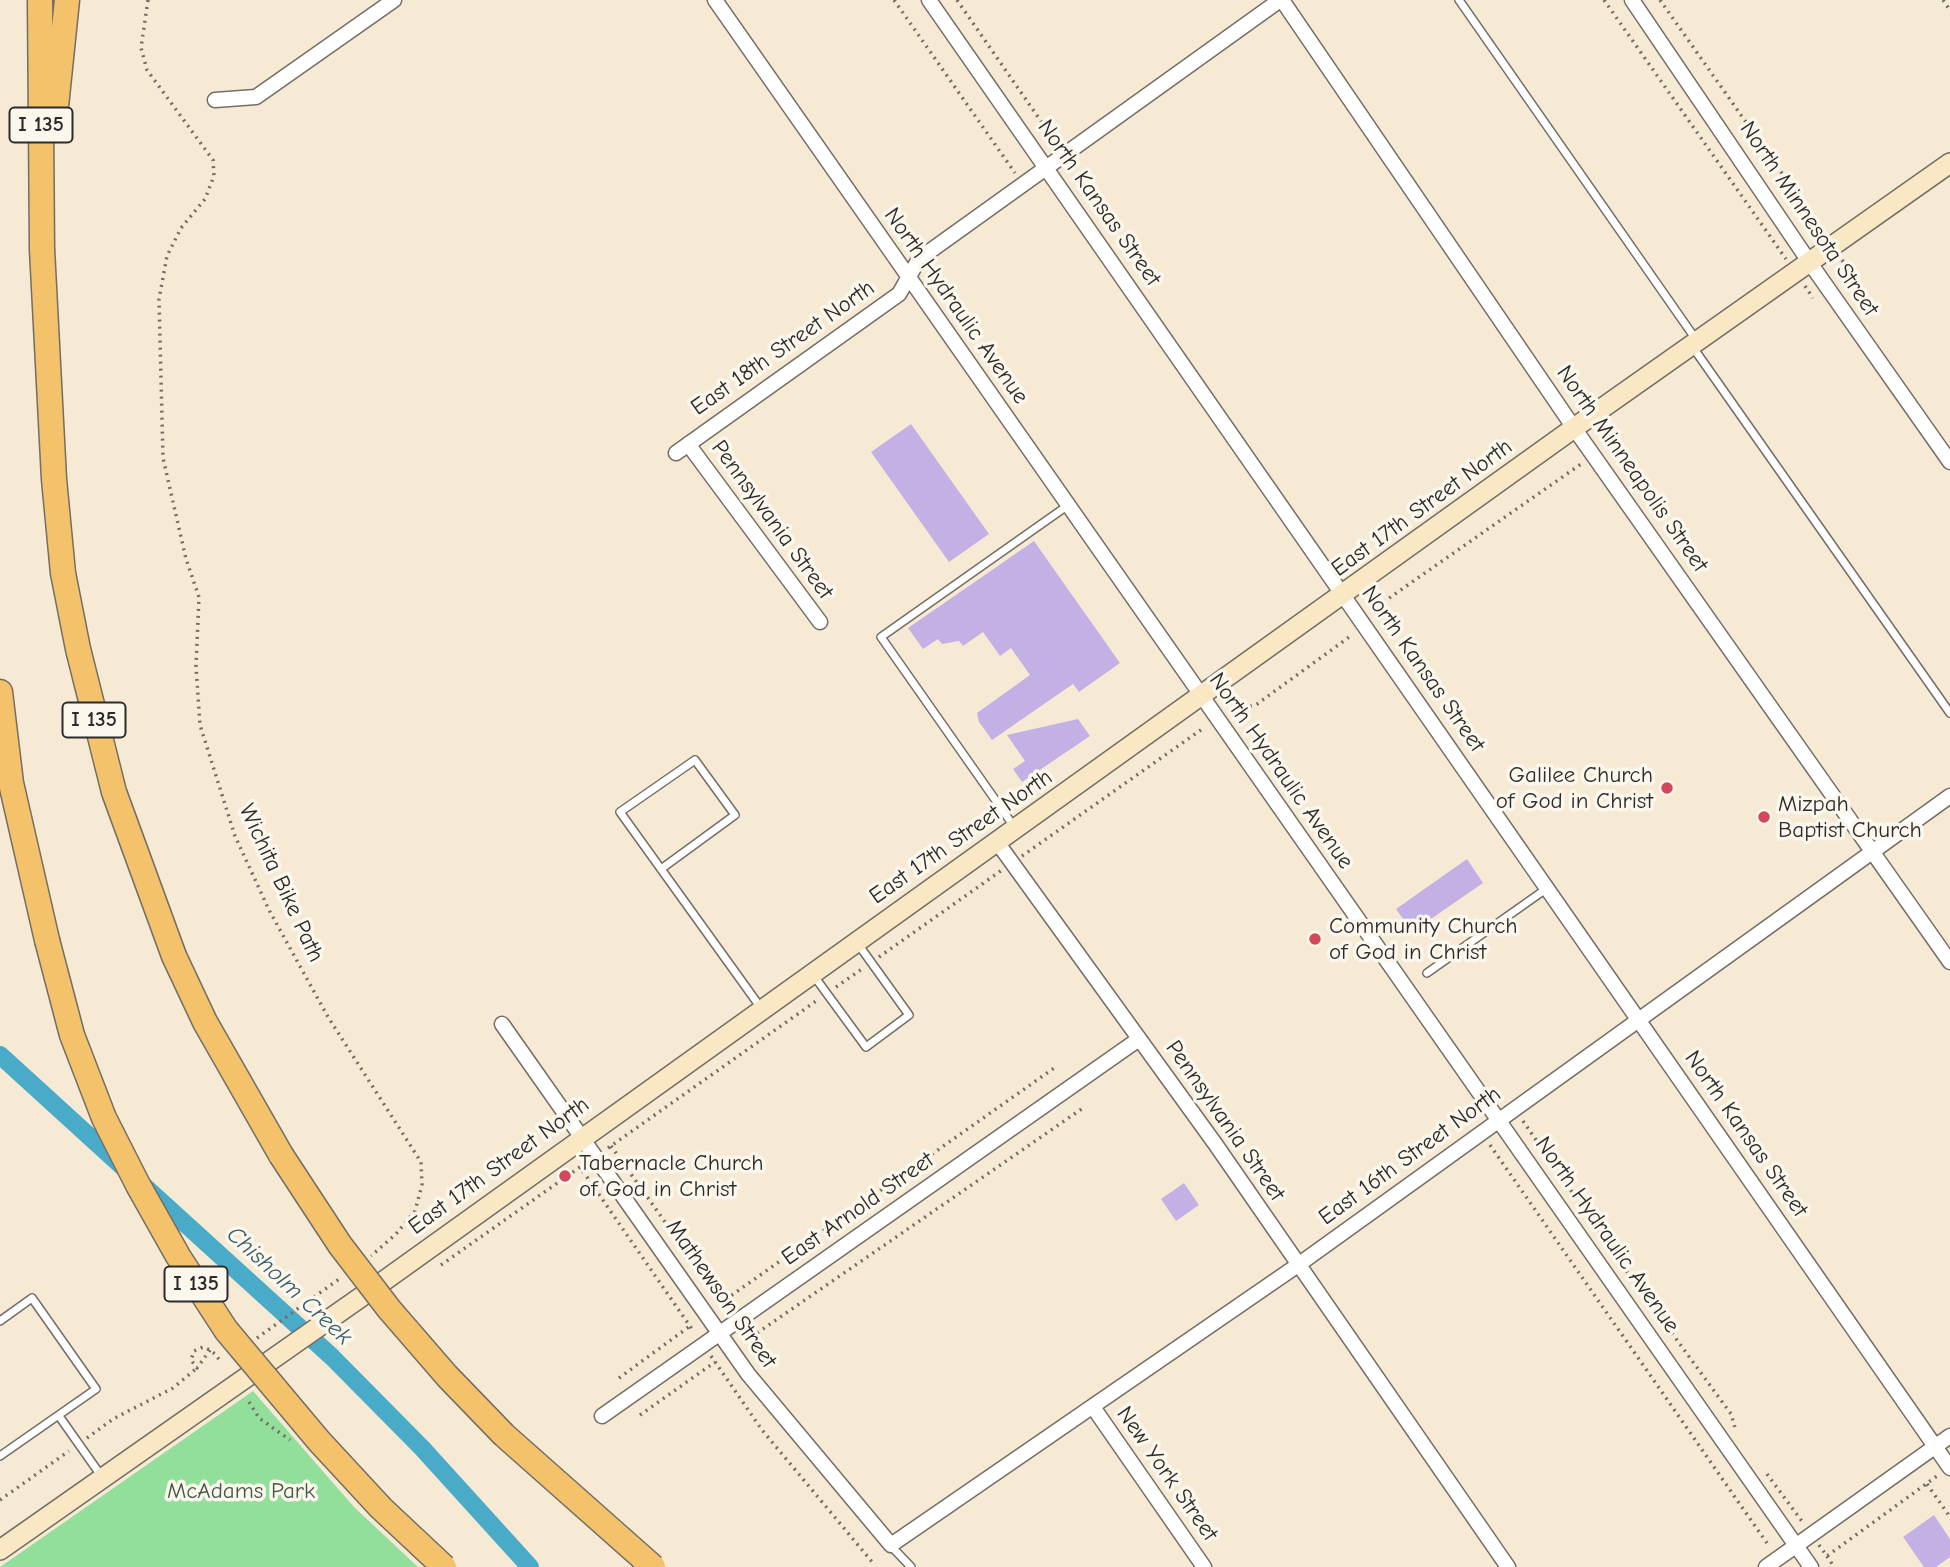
<!DOCTYPE html>
<style>
body{margin:0}
canvas{display:block;background:#f7ead5}
</style>
<canvas width="1950" height="1567"></canvas>
<script>
const c = document.querySelector('canvas').getContext('2d');
c.lineJoin = 'round';
function paint(path, color) {
  c.fillStyle = color;
  c.fill(path, 'evenodd');
}
function shape(rows) {
  const path = new Path2D();
  for (const r of rows) {
    path.moveTo(r[0], r[1]);
    for (let i = 2; i < r.length; i += 2) path.lineTo(r[i], r[i + 1]);
  }
  return path;
}
function strokePath(path, color, width, dash) {
  c.strokeStyle = color;
  c.lineWidth = width;
  c.lineCap = dash ? 'butt' : 'round';
  c.setLineDash(dash || []);
  c.stroke(path);
}
function write(font, color, halo, rows, align = 'center') {
  c.font = font + ' "Comic Neue",sans-serif';
  c.lineWidth = 7;
  c.setLineDash([]);
  c.textBaseline = 'middle';
  c.strokeStyle = halo;
  c.fillStyle = color;
  for (const [text, x, y, turn = 0] of rows) {
    c.save();
    c.translate(x, y);
    c.rotate((+turn || 0) * Math.PI / 180);
    c.textAlign = isNaN(turn) ? turn : align;
    if (halo) c.strokeText(text, 0, 0);
    c.fillText(text, 0, 0);
    c.restore();
  }
}
const green = shape([
 [253,1391,354,1507,418,1567,0,1567]
]);
const canal = shape([
 [0,1055,124,1168],
 [145,1187,332,1357,422,1448,530,1567]
]);
const building = shape([
 [911,424,989,534,949,562,871,452],
 [1034,541,1120,663,1079,692,1073,684,992,740,979,722,977,713,1030,675,1011,648,1000,656,983,632,963,646,959,641,942,644,938,639,923,649,908,628],
 [1078,719,1090,736,1022,782,1013,769,1025,761,1007,735],
 [1467,859,1483,883,1412,932,1396,909],
 [1184,1183,1199,1205,1176,1221,1161,1199],
 [1934,1515,1950,1539,1950,1557,1936,1567,1924,1567,1903,1537]
]);
const path = shape([
 [148,0,141,48,147,70,213,160,214,176,205,199,181,228,167,256,159,299,163,458,186,559,199,597,196,666,200,725,235,836,269,910,328,1017,421,1162,422,1185,415,1211,396,1234,371,1256],
 [894,0,1015,173],
 [957,0,1056,143],
 [1604,0,1786,259],
 [1660,0,1824,233],
 [1943,0,1950,10],
 [1842,260,1855,278],
 [1805,286,1813,298],
 [1372,610,1581,464],
 [1230,713,1257,704,1352,635],
 [1022,856,1205,727],
 [879,957,1002,870],
 [836,987,862,969],
 [1523,1121,1625,1269,1731,1414,1736,1431],
 [1490,1145,1769,1546],
 [611,1146,722,1302,1057,1066],
 [608,1148,819,999],
 [441,1265,580,1167,694,1332],
 [742,1333,747,1340,1083,1108],
 [257,1338,342,1277],
 [210,1350,197,1368,191,1360,194,1351,203,1347,210,1350,215,1354,221,1362],
 [711,1356,762,1430,873,1563],
 [619,1378,690,1326],
 [249,1402,259,1418,290,1440],
 [640,1415,715,1362],
 [87,1438,113,1419,173,1388,197,1368],
 [1767,1474,1804,1524],
 [1927,1484,1950,1517],
 [0,1500,69,1451],
 [1819,1545,1827,1556,1937,1476],
 [1827,1556,1834,1567]
]);
const lane = shape([
 [1459,0,1697,341],
 [1692,346,1950,713],
 [1015,828,881,637,1067,506],
 [661,869,735,815,695,760,620,812,661,869,761,1008],
 [1427,973,1546,889],
 [814,976,866,1047,909,1015,858,944],
 [0,1321,32,1298,96,1389,0,1456],
 [59,1416,102,1477],
 [891,1546,911,1567]
]);
const street = shape([
 [715,0,1811,1567],
 [929,0,1950,1468],
 [1282,0,1574,428,1950,962],
 [1632,0,1810,263,1950,462],
 [215,100,256,97,394,0],
 [688,444,820,622],
 [676,453,899,294,919,259,1280,0],
 [997,842,1216,1145,1508,1567],
 [502,1024,748,1374,891,1545,1298,1265,1950,796],
 [1093,1407,1204,1567],
 [602,1416,1139,1039],
 [1766,1567,1950,1436]
]);
const secondary = shape([
 [0,1550,381,1283,1574,428,1950,163]
]);
const highway = shape([
 [40,0,42,249,54,479,63,573,78,649,114,792,174,956,205,1022,281,1155],
 [55,116,67,0],
 [0,692,11,783,47,940]
]);
const highwayBridge = shape([
 [47,940,72,1035,104,1118,138,1185,178,1256,226,1330,319,1441,381,1508,444,1567],
 [281,1155,340,1245,389,1309,447,1376,504,1435,653,1567]
]);
const markers = [
 [1667,788,7,"#d1495b"],
 [1764,817,7,"#d1495b"],
 [1315,939,7,"#d1495b"],
 [565,1176,7,"#d1495b"]
];
const shields = [
 [41,125,63],
 [94,720,63],
 [196,1284,63]
];
const shieldNames = [
 ["I 135",41,125],
 ["I 135",94,720],
 ["I 135",196,1284]
];
const streetNames = [
 ["North Kansas Street",1099,203,55],
 ["North Minnesota Street",1809,219,56],
 ["North Hydraulic Avenue",956,306,55],
 ["East 18th Street North",783,348,-35],
 ["North Minneapolis Street",1632,469,55],
 ["East 17th Street North",1422,508,-36],
 ["Pennsylvania Street",772,520,54],
 ["North Kansas Street",1423,669,55],
 ["North Hydraulic Avenue",1281,771,55],
 ["East 17th Street North",961,837,-35],
 ["Wichita Bike Path",281,883,65],
 ["Pennsylvania Street",1225,1121,55],
 ["North Kansas Street",1746,1134,55],
 ["East 16th Street North",1410,1156,-36],
 ["East 17th Street North",499,1166,-36],
 ["East Arnold Street",858,1209,-35],
 ["North Hydraulic Avenue",1607,1235,55],
 ["Mathewson Street",721,1294,55],
 ["New York Street",1167,1474,55]
];
const poiNames = [
 ["Galilee Church",1653,775,"right"],
 ["of God in Christ",1653,801,"right"],
 ["Mizpah",1778,804],
 ["Baptist Church",1778,830],
 ["Community Church",1329,926],
 ["of God in Christ",1329,952],
 ["Tabernacle Church",579,1163],
 ["of God in Christ",579,1189]
];
const parkNames = [
 ["McAdams Park",241,1491]
];
const waterNames = [
 ["Chisholm Creek",289,1286,43]
];
paint(green, '#92de9b');
strokePath(canal, '#4aabc9', 18);
paint(building, '#c3b1e5');
strokePath(lane, '#726e66', 10);
strokePath(street, '#726e66', 17);
strokePath(secondary, '#726e66', 22);
strokePath(highway, '#726e66', 27);
strokePath(path, '#726e66', 3.5, [2, 5]);
strokePath(lane, '#fff', 7);
strokePath(street, '#fff', 14);
strokePath(secondary, '#fae7c3', 19);
strokePath(highway, '#f3c26a', 24);
strokePath(highwayBridge, '#726e66', 27, []);
strokePath(highwayBridge, '#f3c26a', 24);
for (const [x, y, r, color] of markers) {
  const dot = new Path2D();
  dot.arc(x, y, r, 0, 2 * Math.PI);
  c.fillStyle = color;
  c.fill(dot);
  strokePath(dot, '#fbf7ec', 2.5);
}
for (const [x, y, w] of shields) {
  const box = new Path2D();
  box.roundRect(x - w / 2, y - 17.5, w, 35, 5);
  c.fillStyle = '#fbf7ec';
  c.fill(box);
  strokePath(box, '#2b2b2b', 2);
}
write('bold 21px', '#2b2b2b', null, shieldNames);
write('23px', '#2b2b2b', '#fbf7ec', streetNames);
write('23px', '#2b2b2b', '#fbf7ec', poiNames, 'left');
write('23px', '#455847', '#fbf7ec', parkNames);
write('italic 24px', '#375e6a', '#fbf7ec', waterNames);
</script>
